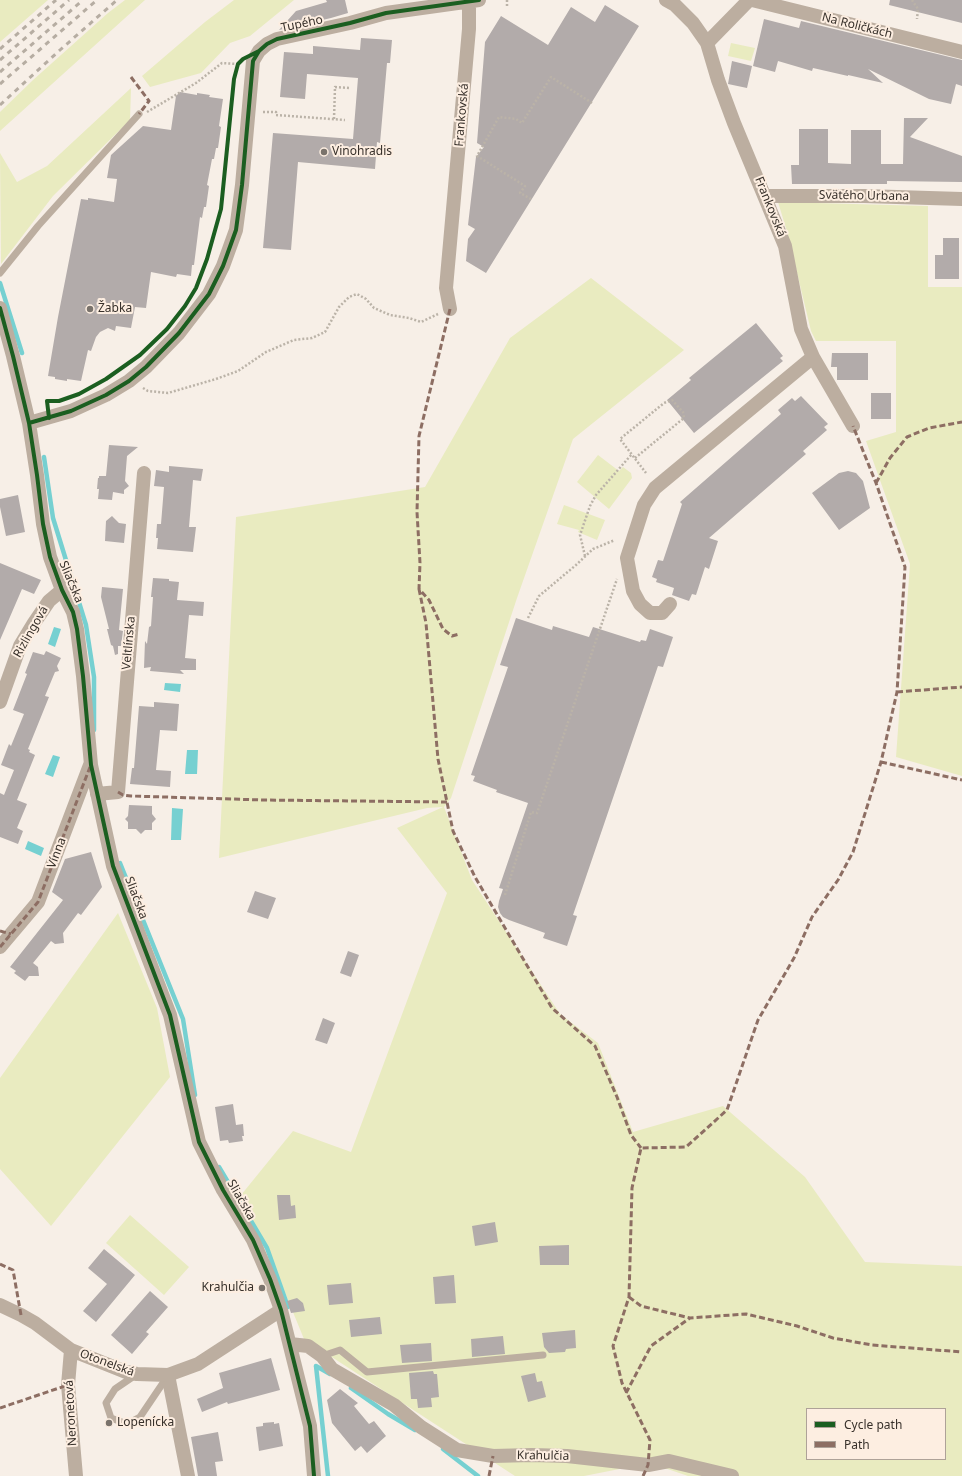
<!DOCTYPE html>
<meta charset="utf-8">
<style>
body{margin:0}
#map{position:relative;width:962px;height:1476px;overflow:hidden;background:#f7efe7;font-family:"Noto Sans",sans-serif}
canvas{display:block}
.legend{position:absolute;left:806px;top:1408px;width:140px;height:52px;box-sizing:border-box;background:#fdeee1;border:1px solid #aea298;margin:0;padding:5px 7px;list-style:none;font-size:12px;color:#37302a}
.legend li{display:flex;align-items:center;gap:8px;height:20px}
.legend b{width:20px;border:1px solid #aea298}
</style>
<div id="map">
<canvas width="962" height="1476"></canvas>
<ul class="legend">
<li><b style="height:5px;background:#1b5e20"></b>Cycle path</li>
<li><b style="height:5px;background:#8d6e63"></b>Path</li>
</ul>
</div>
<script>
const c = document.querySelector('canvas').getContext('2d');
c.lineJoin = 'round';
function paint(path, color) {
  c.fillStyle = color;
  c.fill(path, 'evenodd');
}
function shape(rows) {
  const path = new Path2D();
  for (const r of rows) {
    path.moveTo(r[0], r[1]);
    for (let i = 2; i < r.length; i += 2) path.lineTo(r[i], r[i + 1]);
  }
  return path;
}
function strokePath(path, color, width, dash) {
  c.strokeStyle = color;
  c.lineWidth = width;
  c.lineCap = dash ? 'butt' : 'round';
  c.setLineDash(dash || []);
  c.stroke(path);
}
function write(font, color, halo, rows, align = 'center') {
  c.font = font + ' "Noto Sans",sans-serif';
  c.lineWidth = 4;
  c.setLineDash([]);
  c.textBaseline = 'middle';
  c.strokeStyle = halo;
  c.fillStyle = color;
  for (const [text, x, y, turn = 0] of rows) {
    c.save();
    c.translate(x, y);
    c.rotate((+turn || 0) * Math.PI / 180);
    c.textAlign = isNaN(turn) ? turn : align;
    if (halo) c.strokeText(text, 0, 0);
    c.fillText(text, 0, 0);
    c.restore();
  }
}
const green = shape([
 [0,0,48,0,0,42],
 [125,0,145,0,0,131,0,112,33,80,108,13],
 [234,0,294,0,250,36,230,43,201,73,150,87,142,76,205,22],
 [731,43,755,48,751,61,728,56],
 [131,88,130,120,53,196,1,264,0,153,17,182,47,166],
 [778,202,928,206,928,287,962,287,962,776,896,757,910,564,866,441,896,432,896,341,816,341,811,331,788,235],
 [591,278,684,350,573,439,517,598,451,798,444,807,472,880,560,1014,598,1043,633,1132,723,1106,805,1177,865,1262,962,1266,962,1476,688,1476,650,1463,584,1476,515,1476,304,1339,265,1244,237,1200,293,1131,351,1152,447,893,397,828,443,807,427,808,219,858,236,517,425,487,510,338],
 [807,1409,945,1409,945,1459,807,1459],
 [598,455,619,471,623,467,631,473,632,478,609,509,577,482],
 [564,505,605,520,597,540,578,532,579,530,557,524],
 [118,913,157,1008,170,1077,51,1226,0,1169,0,1078],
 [130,1215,189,1267,164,1295,106,1243]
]);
const water = shape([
 [54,627,61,629,55,647,48,644],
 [165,683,181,684,180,692,164,690],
 [187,750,198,750,197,774,185,774],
 [53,755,60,757,53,777,45,774],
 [172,808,183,809,181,840,171,840],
 [28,841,44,848,41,856,25,849]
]);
const stream = shape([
 [0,283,22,353],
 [44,457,53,518,86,625,94,677,94,730],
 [120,863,183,1019,195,1095],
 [219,1167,267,1248,288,1307],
 [316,1366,330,1374],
 [316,1366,328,1476],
 [351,1388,388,1414,415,1430],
 [443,1449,478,1476]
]);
const building = shape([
 [326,0,345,0,348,13,331,18,279,30,296,11,327,2],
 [890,0,962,0,962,23,889,5],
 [605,5,639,26,486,273,466,261,468,239,475,229,468,225,476,157,484,147,477,143,485,42,501,16,548,45,571,7,595,22],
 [764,19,799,28,801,21,962,60,962,86,956,84,951,104,929,99,868,69,883,83,848,75,848,76,813,68,812,71,778,61,775,72,753,66],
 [361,38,392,40,390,63,387,63,380,143,377,142,375,169,298,162,291,250,263,248,273,133,353,139,358,78,307,74,305,99,280,97,284,52,313,54,313,46,360,50],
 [732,61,752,66,747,88,728,84],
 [180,92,197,95,197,93,210,95,209,97,223,99,219,126,221,127,218,148,216,148,214,159,212,159,207,185,209,186,206,207,204,207,202,218,200,217,194,265,192,265,191,276,177,274,176,277,151,272,146,308,135,307,131,328,116,326,115,331,108,328,100,332,96,337,91,351,88,350,81,381,67,379,67,381,55,379,55,377,48,376,58,317,81,199,88,200,88,198,114,202,117,179,107,178,111,155,143,126,171,130,176,96],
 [904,118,928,118,910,137,962,156,962,182,887,181,887,184,792,184,791,165,799,165,799,129,828,129,828,163,851,164,851,130,881,130,881,164,903,164],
 [943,238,959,238,959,279,935,279,935,255,943,255],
 [756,323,783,356,780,358,783,361,694,433,667,400,691,380,689,378],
 [832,353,868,353,868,380,837,380,837,367,831,367],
 [871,393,891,393,891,419,871,419],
 [801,396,828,424,824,427,827,430,803,451,806,454,709,538,718,541,709,569,705,567,696,595,692,594,689,601,672,595,674,588,656,582,657,579,652,577,658,560,663,561,682,504,680,502,781,414,778,410,792,398,795,401],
 [109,445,138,447,127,456,125,481,129,486,124,490,124,494,113,492,112,500,98,499,99,489,97,489,98,478,99,478,99,476,106,476],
 [169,466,203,469,201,481,193,480,189,527,196,527,193,552,157,549,158,538,156,538,157,524,161,524,164,487,154,486,156,470,169,472],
 [848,471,856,473,863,481,870,508,839,530,812,493,839,473],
 [18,495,25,532,6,536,0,507,0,499],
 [112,516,119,523,126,524,124,543,105,541,106,521],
 [0,563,41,580,34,594,22,589,0,640],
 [153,578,169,579,169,581,179,582,177,600,204,602,203,616,189,615,185,658,196,659,196,670,180,670,184,674,150,671,151,667,144,668,145,641,147,644,149,627,151,626,153,597,151,597],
 [102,587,123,589,119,630,123,631,121,646,118,646,118,654,115,655,113,646,111,645,107,629,109,629,101,597],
 [516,618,552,630,553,626,589,637,593,627,640,642,641,640,646,641,650,629,673,637,663,667,658,666,573,915,577,916,567,946,543,938,545,933,509,920,503,917,500,913,498,907,499,901,503,889,499,888,528,803,496,792,497,790,473,781,475,776,471,775,508,667,500,665],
 [46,651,61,658,57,666,59,671,55,672,45,696,49,697,28,749,30,750,29,752,35,755,17,800,27,804,17,828,23,831,18,844,0,837,0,793,4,795,14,770,1,765,9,744,11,746,24,714,13,710,27,674,25,673,33,652,44,655],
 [154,702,179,704,177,731,160,730,156,770,171,771,170,787,130,784,132,768,134,768,139,706,154,707],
 [129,805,152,806,152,814,156,819,152,823,152,830,145,830,141,834,136,829,128,829,128,822,125,819,128,816],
 [91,852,102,887,81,915,78,913,63,933,64,943,55,944,51,941,33,963,38,967,39,976,29,976,25,981,14,973,16,971,10,967,63,900,52,892,65,859],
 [255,891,276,898,268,919,247,912],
 [348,951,359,955,351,977,340,973],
 [323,1018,335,1023,327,1044,315,1040],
 [233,1104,236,1125,243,1124,244,1136,242,1136,243,1141,229,1143,228,1140,220,1141,215,1107],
 [277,1195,290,1195,291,1206,295,1205,296,1218,279,1220],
 [495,1222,498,1242,475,1246,472,1226],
 [569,1245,569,1265,540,1265,539,1246],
 [104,1249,135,1275,96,1322,83,1311,107,1284,88,1268],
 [454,1275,456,1303,435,1304,433,1277],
 [351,1283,353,1303,329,1305,327,1285],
 [150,1291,168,1307,146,1332,149,1334,132,1354,111,1335],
 [297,1298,303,1303,305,1311,291,1313,287,1301],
 [380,1317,382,1334,351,1337,349,1320],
 [575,1330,576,1348,566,1349,565,1352,549,1353,544,1347,542,1333],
 [503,1336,505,1354,472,1357,471,1339],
 [431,1343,432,1361,402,1363,400,1345],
 [271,1358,280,1390,228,1404,227,1402,202,1412,197,1399,223,1388,219,1373],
 [433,1371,434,1374,437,1374,439,1397,431,1398,432,1407,418,1408,417,1399,411,1399,409,1373],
 [535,1373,537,1382,542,1381,546,1397,528,1402,521,1376],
 [340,1389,358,1403,354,1406,369,1424,374,1421,386,1436,367,1453,361,1446,355,1451,332,1423,327,1400],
 [274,1422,274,1424,279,1423,283,1446,259,1451,256,1427,263,1426,263,1423],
 [218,1432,223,1461,215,1462,217,1476,198,1476,191,1437]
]);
const path = shape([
 [507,0,507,6],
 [912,0,918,9,917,19],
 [147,112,196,83,222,63,238,64],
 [263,112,276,112,276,115,345,120],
 [334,119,335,87,350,88],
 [531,199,520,193,525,186,477,156,499,117,516,119,522,123,551,77,592,103],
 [143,388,148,391,168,393,216,379,238,371,266,352,294,340,312,338,325,332,339,307,349,297,357,294,366,299,374,308,390,315,409,318,421,322,438,314],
 [635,458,684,418,683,412,672,400,664,403,620,439,646,473],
 [585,556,580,535,590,506,596,495,632,454],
 [528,618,539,596,576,565,593,549,615,540],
 [505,895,531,812,537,813,617,579]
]);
const service = shape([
 [0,273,38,226,139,114],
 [322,1356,340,1350,367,1372,543,1355],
 [137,1374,115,1389,106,1403,111,1418,127,1424,140,1417,167,1377]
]);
const minor = shape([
 [666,0,675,5,693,23,707,43,718,80,734,123,785,246,801,329,813,357,853,426],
 [752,0,962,52],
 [707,43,749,0],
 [765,196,864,196,962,199],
 [0,308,13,356,29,423,37,475,43,524,50,557,62,590,73,612,77,629,83,676,91,765,113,866,170,1015,199,1142,223,1190,253,1240,270,1279,281,1310,310,1426,314,1476],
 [450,309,446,288,469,29,469,2],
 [29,423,71,411,106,395,129,381,146,367,179,333,209,294,223,266,236,230,242,185,253,61,259,51,267,44,277,39,350,23,386,13,479,0],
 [670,604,662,613,650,613,640,604,633,591,627,558,644,505,655,488,813,357],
 [0,702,20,646,34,623,49,601,62,590],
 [97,794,118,792,144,473],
 [0,947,38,902,90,765],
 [0,1305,21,1315,35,1323,71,1350,126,1372,137,1374,168,1375,198,1364,281,1310],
 [290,1344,308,1346,322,1356,332,1369,394,1405,421,1427,457,1450,493,1456,532,1455,567,1456,648,1465,669,1461,732,1476],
 [71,1350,68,1385,76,1476],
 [168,1375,188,1476]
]);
const rail = shape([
 [0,49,56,0],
 [0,60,69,0],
 [0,72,83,0],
 [0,84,97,0],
 [0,105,60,50,117,0]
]);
const quiet = shape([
 [131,77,149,101,139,114],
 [450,309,419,436,417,512,420,563,419,589,429,600,443,629,452,636,459,634],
 [876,483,890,458,907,437,929,428,962,422],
 [419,589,426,623,438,759,453,831,475,877,552,1008,595,1046,617,1097,631,1135,641,1148],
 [897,692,962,687],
 [881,762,962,780],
 [118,792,123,795,131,796,263,800,447,802],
 [0,931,11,934],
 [0,947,38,902,90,767],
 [0,1264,13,1270,21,1315],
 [629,1297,641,1306,690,1318,746,1314,797,1326,833,1338,872,1345,962,1352],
 [626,1393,651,1346,690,1318],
 [0,1408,68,1385],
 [489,1476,493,1456],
 [643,1476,648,1465,650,1440,622,1383,613,1346,629,1297,632,1188,641,1148,686,1147,727,1110,758,1020,794,958,812,917,838,880,853,852,881,762,897,692,905,567,876,483,853,426]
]);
const cycleway = shape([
 [0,308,13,356,29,423,37,475,43,524,50,557,62,590,73,612,77,629,83,676,91,765,113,866,170,1015,199,1142,223,1190,253,1240,270,1279,281,1310,310,1426,314,1476],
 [49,418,47,401,59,401,79,394,106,379,140,355,167,329,185,306,196,288,207,259,221,209,234,79,238,64,243,59,259,51],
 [29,423,71,411,106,395,129,381,146,367,179,333,209,294,223,266,236,230,242,185,253,61,259,51,267,44,277,39,350,23,386,13,479,0]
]);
const markers = [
 [324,152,4,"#7a736c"],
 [90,309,4,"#7a736c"],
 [262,1288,4,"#7a736c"],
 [109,1423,4,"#7a736c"]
];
const streetNames = [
 ["Tupého",302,24,-12],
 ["Na Roličkách",857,26,14],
 ["Frankovská",462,115,-85],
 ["Svätého Urbana",864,196,1],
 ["Frankovská",770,207,68],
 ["Sliačska",71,582,67],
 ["Rizlingová",31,632,-60],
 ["Veltlínska",129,643,-85],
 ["Vínna",57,853,-69],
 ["Sliačska",136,898,69],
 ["Sliačska",241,1200,60],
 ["Otonelská",107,1363,20],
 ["Neronetová",71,1413,-93],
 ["Krahulčia",543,1456,1]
];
const poiNames = [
 ["Vinohradis",332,152],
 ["Žabka",98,309],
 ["Krahulčia",254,1288,"right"],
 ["Lopenícka",117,1423]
];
paint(green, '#e9ebc0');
paint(water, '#76d0d1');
strokePath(stream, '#76d0d1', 4.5);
paint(building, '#b2abaa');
strokePath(path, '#bbb3a8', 2.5, [2, 2]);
strokePath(service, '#bcaea0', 7);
strokePath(minor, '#bcaea0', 14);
strokePath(rail, '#b6ada2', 3, [5, 5]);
strokePath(quiet, '#8d6e63', 3, [6, 3]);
strokePath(cycleway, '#1b5e20', 4);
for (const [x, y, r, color] of markers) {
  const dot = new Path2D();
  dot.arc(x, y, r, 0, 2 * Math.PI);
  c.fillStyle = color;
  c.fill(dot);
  strokePath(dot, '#fdeee1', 1.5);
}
write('12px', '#37302a', '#fdeee1', streetNames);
write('12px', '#37302a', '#fdeee1', poiNames, 'left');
</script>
